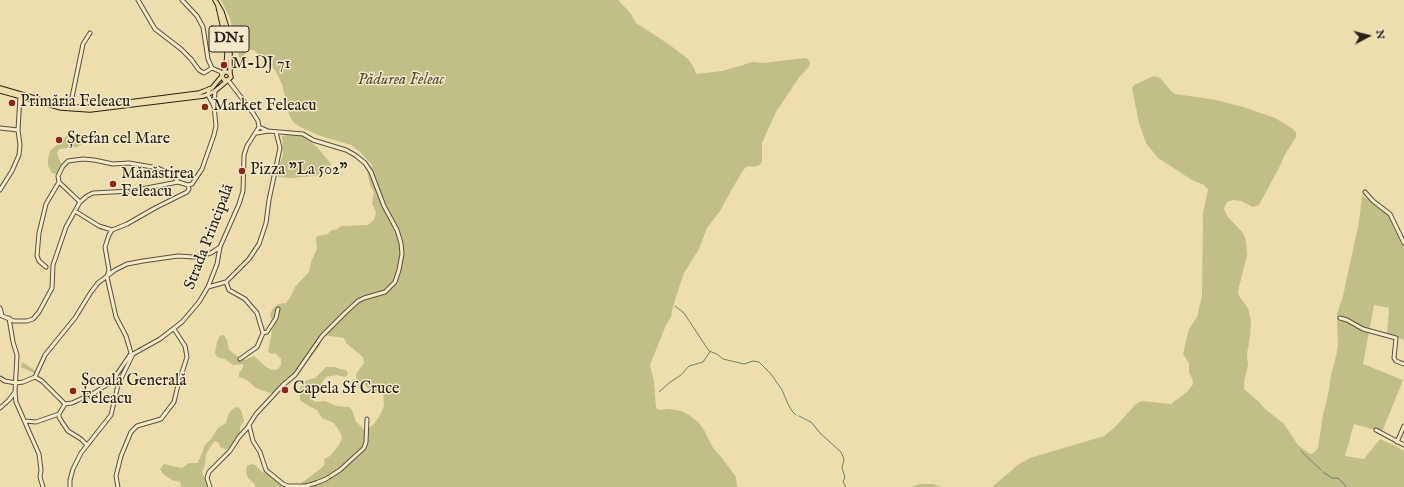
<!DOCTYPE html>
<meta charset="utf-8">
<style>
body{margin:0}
#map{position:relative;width:1404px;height:487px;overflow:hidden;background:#eeddad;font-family:"IM FELL English",serif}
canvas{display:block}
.north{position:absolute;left:1348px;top:16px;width:40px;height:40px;-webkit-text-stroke:3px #f4e9ca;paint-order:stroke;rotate:83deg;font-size:11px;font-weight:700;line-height:16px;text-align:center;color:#2a2116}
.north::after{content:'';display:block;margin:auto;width:14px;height:18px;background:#2a2116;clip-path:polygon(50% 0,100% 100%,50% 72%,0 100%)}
</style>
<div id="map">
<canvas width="1404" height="487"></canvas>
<div class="north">N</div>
</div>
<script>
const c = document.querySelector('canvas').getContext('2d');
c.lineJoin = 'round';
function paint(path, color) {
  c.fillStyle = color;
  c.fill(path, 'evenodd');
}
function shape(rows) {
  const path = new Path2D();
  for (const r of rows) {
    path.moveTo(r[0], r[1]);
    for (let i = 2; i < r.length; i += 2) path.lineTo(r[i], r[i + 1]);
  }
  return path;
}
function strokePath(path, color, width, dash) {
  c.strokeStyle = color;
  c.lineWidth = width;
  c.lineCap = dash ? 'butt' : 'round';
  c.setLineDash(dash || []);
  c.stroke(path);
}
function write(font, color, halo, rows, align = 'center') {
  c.font = font + ' "IM FELL English",serif';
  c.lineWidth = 3;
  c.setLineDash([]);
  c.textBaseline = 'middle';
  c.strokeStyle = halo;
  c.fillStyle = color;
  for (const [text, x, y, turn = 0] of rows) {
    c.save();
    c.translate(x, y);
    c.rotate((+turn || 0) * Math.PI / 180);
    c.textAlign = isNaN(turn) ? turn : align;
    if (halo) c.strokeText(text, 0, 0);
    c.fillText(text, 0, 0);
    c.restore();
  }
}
const green = shape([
 [221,0,618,0,631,14,636,23,667,43,688,59,694,68,696,74,722,71,753,62,763,63,804,58,808,59,810,63,809,67,800,76,776,112,762,143,762,161,760,165,754,167,748,166,744,169,732,189,720,211,707,228,699,249,684,273,673,306,671,317,666,325,650,365,654,382,656,408,659,410,669,409,681,411,689,415,699,423,704,430,713,448,722,458,736,477,737,487,296,487,319,470,325,464,324,459,330,456,339,445,342,438,341,434,334,423,322,418,317,410,307,405,300,400,299,392,301,386,305,381,315,378,326,367,334,367,340,369,346,370,348,374,345,377,337,375,326,377,321,384,317,392,311,395,311,398,315,402,325,401,336,406,349,407,352,410,356,422,362,427,364,431,373,425,379,417,384,406,383,393,377,394,371,392,364,384,357,380,356,374,364,363,363,357,346,343,344,338,323,335,320,345,303,367,274,393,270,393,256,388,247,380,239,377,239,373,243,368,243,364,233,365,225,359,217,357,215,353,217,342,220,336,224,335,227,340,229,350,241,359,245,360,254,356,266,367,272,370,278,369,281,365,281,359,275,353,273,354,269,353,268,351,272,332,273,323,270,315,272,310,278,304,286,303,291,296,295,287,309,272,311,262,317,249,316,238,318,236,328,234,331,230,335,230,342,226,368,225,374,220,376,212,372,204,374,192,370,185,367,171,371,170,372,165,359,151,351,145,321,136,300,127,293,122,289,114,282,84,275,70,254,50,247,50,243,57,239,57,230,18],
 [1154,76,1160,78,1170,90,1175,94,1216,100,1243,107,1275,118,1293,129,1296,132,1296,137,1284,156,1280,166,1259,205,1253,207,1241,201,1233,200,1227,202,1224,208,1227,216,1243,233,1246,241,1247,255,1238,291,1239,296,1248,308,1251,321,1250,337,1247,354,1248,365,1244,382,1244,389,1258,401,1265,409,1284,424,1298,445,1310,454,1314,453,1318,448,1323,415,1329,390,1331,375,1335,361,1338,346,1337,314,1343,296,1359,222,1362,196,1380,206,1389,215,1404,248,1404,340,1387,334,1389,308,1374,305,1363,364,1403,380,1382,432,1354,424,1345,456,1364,459,1380,439,1397,447,1404,451,1404,487,992,487,1019,464,1030,458,1104,436,1115,427,1136,404,1141,401,1171,404,1188,391,1193,384,1192,378,1189,373,1189,363,1183,354,1189,329,1197,317,1202,296,1203,213,1208,190,1204,185,1192,180,1158,158,1146,143,1139,123,1132,88,1134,85],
 [76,133,80,133,81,135,82,144,77,147,59,149,57,153,62,166,58,173,55,174,52,173,48,166,48,159,50,151,54,147,61,142,66,136],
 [297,134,303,137,316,146,331,164,330,168,315,176,290,178,278,177,278,169,283,155,282,136],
 [22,362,36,371,34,373,21,367],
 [238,407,241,410,244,421,240,427,240,437,237,443,235,446,227,449,221,448,218,442,215,441,212,444,206,454,205,465,202,472,208,487,181,487,180,482,172,480,163,474,160,469,164,464,182,468,189,463,198,463,205,445,211,439,218,428,226,423,229,413,234,408],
 [251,464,255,465,262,472,270,475,281,484,294,487,256,487,253,482,248,478,246,472,247,466],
 [920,484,933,484,942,487,911,487]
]);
const stream = shape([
 [675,306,684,313,709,351,717,354,723,359,744,364,753,361,759,362,771,374,782,390,788,404,792,411,796,415],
 [659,392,669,383,681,375,689,366,703,362,710,352],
 [799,416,811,422,820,433,841,452,844,459,842,468,845,477,843,482,846,487],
 [1301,451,1321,470],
 [1323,472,1332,478,1338,478,1347,487]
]);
const minor = shape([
 [138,0,155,29,181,49,191,59,199,70,204,73,212,68],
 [182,0,197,16,203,27,208,59,212,68,221,72,222,75],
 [209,89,208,95,214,106],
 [70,107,83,44,90,33],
 [259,127,268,131,303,134,313,140,346,150,355,155,365,163,371,172,384,206,397,230,401,243,402,254,399,270,395,282,385,292,364,298,358,301,345,313,322,336,295,375,283,385,256,414,249,425,253,441,260,452,266,470,272,475,283,484,288,486,306,486,316,483,326,479,340,470,364,448,366,442,367,419],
 [0,128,18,130],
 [257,133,268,131],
 [59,182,80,202],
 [0,190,12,171,19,155,20,145,18,130,20,97],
 [1365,192,1373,201,1390,214,1404,243],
 [75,211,99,226,112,230],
 [46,267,39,261,37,256,39,233,46,204,59,182,58,176,63,166,68,161,83,159,94,160,113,164,129,163,158,168,166,172,174,177,178,182],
 [226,282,229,290,245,299,257,313,263,333,267,332,276,318,278,309],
 [208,287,226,282,249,259,259,244,266,223,269,200,280,148,276,132],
 [0,308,2,315],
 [0,315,14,321,27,321,33,319,39,312,52,288,53,265,66,227,80,202,87,196,93,193,131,191,178,182,188,185,192,184,202,169,214,135,216,126,214,106,215,91],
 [9,318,13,342,17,355,15,392,16,402,39,454,41,470,40,477,43,487],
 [1340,318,1347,320,1363,329,1396,338,1394,358,1396,361,1404,364],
 [131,353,126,336,116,317,107,277,109,270,105,247,109,235,112,230,127,224,155,208,187,192,189,189,188,185],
 [240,359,257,347,263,333],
 [35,377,42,381,65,404,72,403,94,393,108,384,115,377,130,355,132,354],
 [0,378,5,381,16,383,23,382,35,377,45,355,75,318,91,292,98,283,115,270,127,264,143,261,178,256,194,257,204,255,211,253,220,247],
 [65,404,59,414,59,417,62,422,68,431,81,439,87,445],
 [0,408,9,400,15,392],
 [25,421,36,422,59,414],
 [1376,430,1404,445],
 [1397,442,1404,426],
 [70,487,70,480,73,469,81,453,111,415,118,385,133,354,160,339,182,322,199,302,208,287,217,264,220,247,239,204,243,191,244,155,247,146,259,127,258,121,253,113,228,80],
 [118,487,116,476,121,456,131,432,137,426,161,419,174,402,178,385,187,357,185,346,174,329],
 [210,487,207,478,209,472,230,451,239,437,249,426]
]);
const major = shape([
 [215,0,222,12,227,28,230,53,230,74],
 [218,6,225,37,227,54,226,66,222,76,224,80,228,80,231,77,230,74,227,72,224,72],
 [0,88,55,104,70,107,90,107,199,93,212,88,222,76],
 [0,91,61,108,90,110,204,96,215,91,227,81]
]);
const markers = [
 [224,65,4,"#8f2418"],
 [12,103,4,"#8f2418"],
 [205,107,4,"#8f2418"],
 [59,140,4,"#8f2418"],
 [242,171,4,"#8f2418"],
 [113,184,4,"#8f2418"],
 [285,390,4,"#8f2418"],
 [73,391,4,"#8f2418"]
];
const shields = [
 [229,39,40]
];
const shieldNames = [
 ["DN1",229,39]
];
const poiNames = [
 ["M-DJ 71",232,65],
 ["Primăria Feleacu",20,103],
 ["Market Feleacu",213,107],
 ["Ștefan cel Mare",67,140],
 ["Pizza \"La 502\"",250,171],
 ["Mănăstirea",121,175],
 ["Feleacu",121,193],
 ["Școala Generală",81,382],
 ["Feleacu",81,400],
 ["Capela Sf Cruce",293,390]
];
const parkNames = [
 ["Pădurea Feleac",401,81]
];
const streetNames = [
 ["Strada Principală",210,237,-69]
];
paint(green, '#c0bf85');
strokePath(stream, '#6e7f6c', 1);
strokePath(minor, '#5b503c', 5);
strokePath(major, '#2a2116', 5.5);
strokePath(minor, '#f4e9ca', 3);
strokePath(major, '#eeddad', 3.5);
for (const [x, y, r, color] of markers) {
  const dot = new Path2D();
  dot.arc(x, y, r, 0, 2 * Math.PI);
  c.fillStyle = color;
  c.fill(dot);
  strokePath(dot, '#f4e9ca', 1.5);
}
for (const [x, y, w] of shields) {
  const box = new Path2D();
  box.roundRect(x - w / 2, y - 13, w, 26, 3);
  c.fillStyle = '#f4e9ca';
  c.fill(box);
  strokePath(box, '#2a2116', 1);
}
write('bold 15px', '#2a2116', null, shieldNames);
write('16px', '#2a2116', '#f4e9ca', poiNames, 'left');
write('italic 16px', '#575037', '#f4e9ca', parkNames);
write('16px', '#2a2116', '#f4e9ca', streetNames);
</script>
